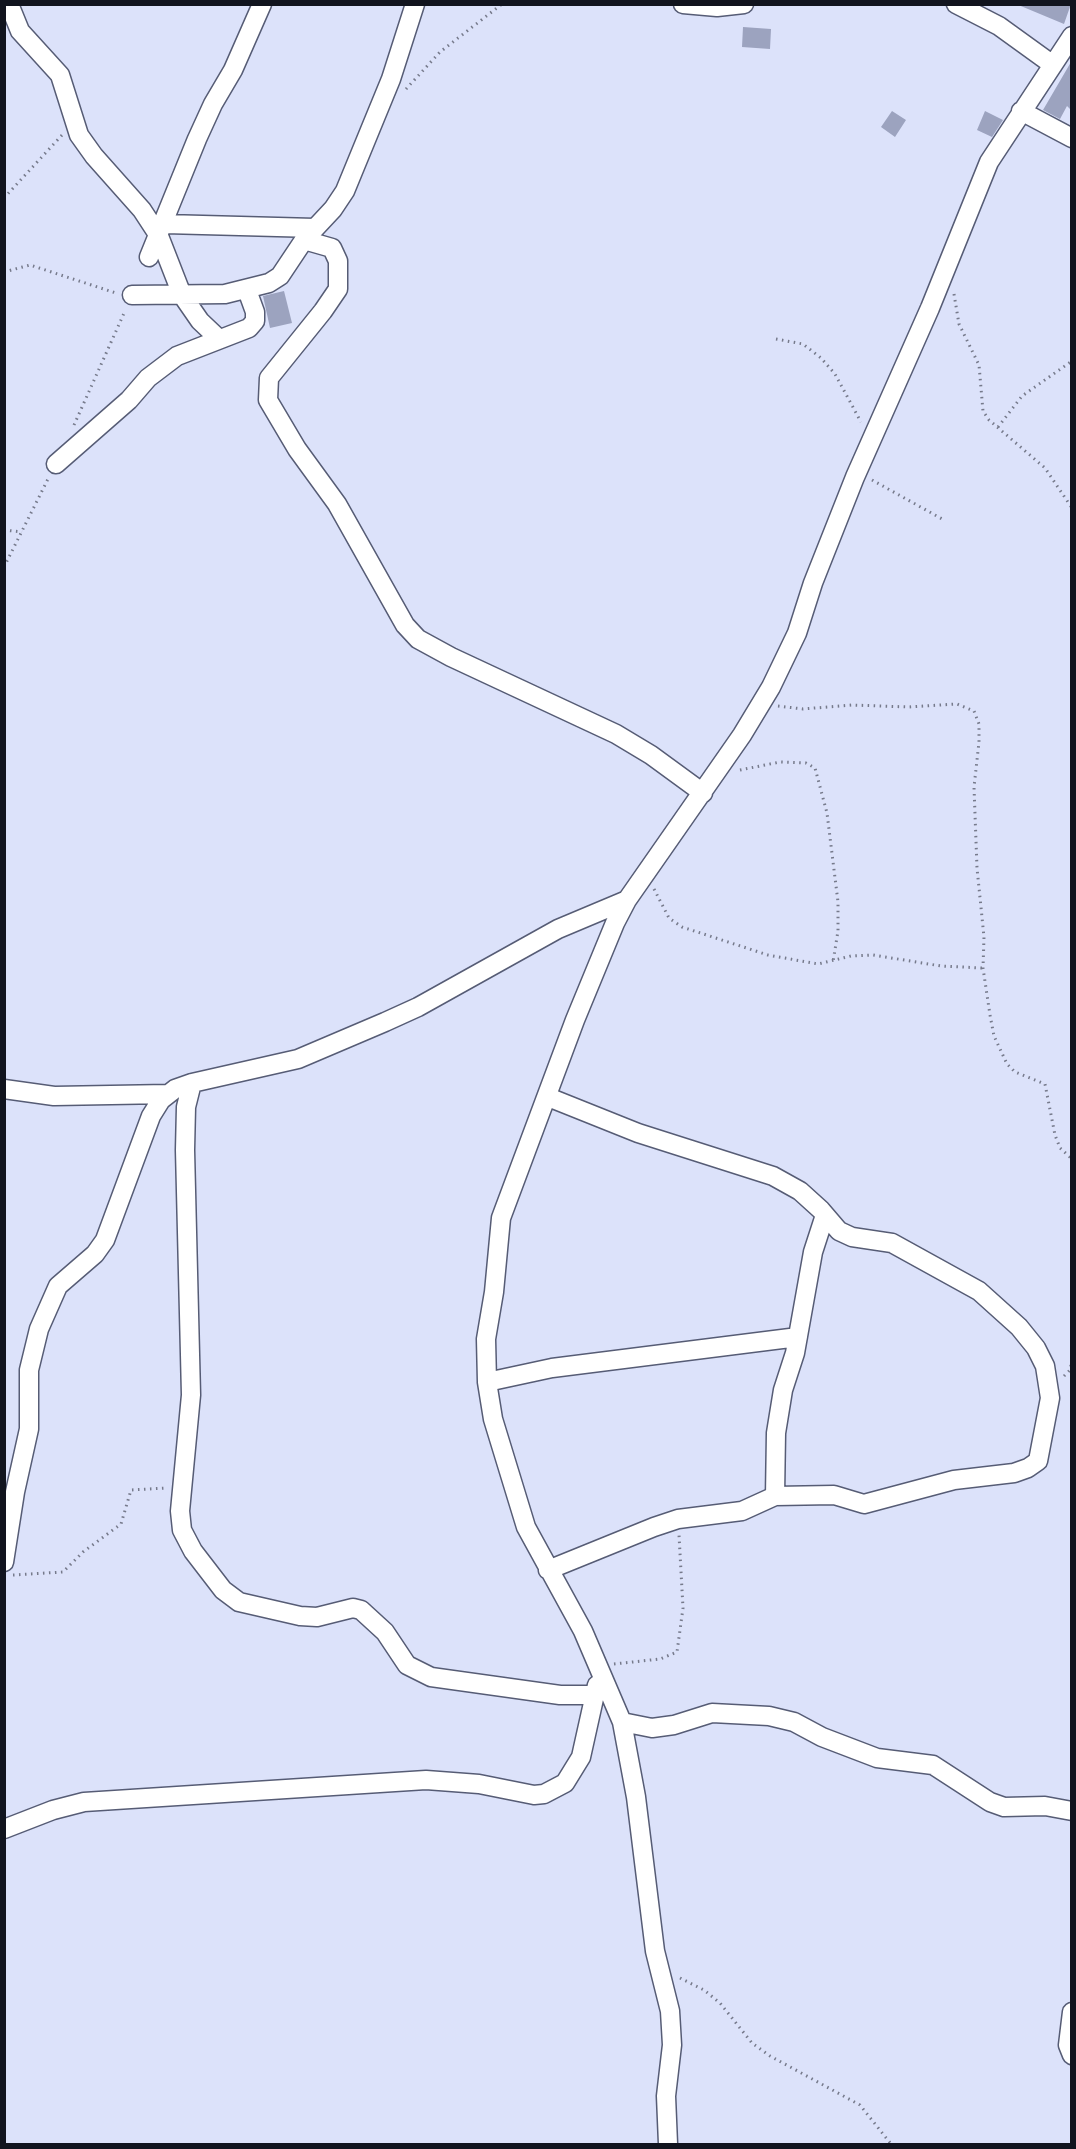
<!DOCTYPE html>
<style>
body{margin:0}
#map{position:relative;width:1076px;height:2149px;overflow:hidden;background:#dce2fa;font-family:Lato,sans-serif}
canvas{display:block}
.frame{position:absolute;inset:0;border:6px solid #11141e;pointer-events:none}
</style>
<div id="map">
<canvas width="1076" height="2149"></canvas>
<div class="frame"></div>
</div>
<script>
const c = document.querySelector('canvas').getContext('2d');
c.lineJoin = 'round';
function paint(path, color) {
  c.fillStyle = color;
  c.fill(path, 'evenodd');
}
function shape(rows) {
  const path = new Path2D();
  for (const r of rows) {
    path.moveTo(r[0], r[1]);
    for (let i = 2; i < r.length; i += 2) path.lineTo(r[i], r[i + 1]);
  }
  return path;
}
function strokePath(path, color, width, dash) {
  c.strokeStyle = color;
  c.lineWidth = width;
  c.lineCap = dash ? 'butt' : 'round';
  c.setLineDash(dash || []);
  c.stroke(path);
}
const building = shape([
 [1016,4,1071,4,1064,24],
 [743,27,771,29,770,49,742,47],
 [1071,62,1071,110,1067,106,1060,119,1043,110],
 [892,111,906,120,895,137,881,127],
 [985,111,1003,120,992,137,977,130],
 [284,291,292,323,270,328,263,296]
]);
const path = shape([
 [406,89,440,52,502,4],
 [4,198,63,134],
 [4,272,30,265,116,293],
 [954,294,959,324,979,365,983,411,989,420,1045,468,1072,508],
 [776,339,803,344,821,358,835,374,861,422],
 [74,425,125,311],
 [998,427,1022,396,1072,361],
 [872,480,944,520],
 [4,530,22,532],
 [4,567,49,477],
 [778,706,803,709,852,705,909,707,957,704,974,711,979,724,979,742,974,787,977,868,984,937,983,968,990,1015,994,1036,1007,1064,1015,1072,1045,1084,1055,1135,1060,1148,1072,1159],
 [740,770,780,762,806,763,815,768,827,813,838,902,838,931,833,962],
 [654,889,669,918,682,927,768,955,818,964,851,956,873,955,941,966,982,968],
 [1064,1376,1070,1370,1072,1360],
 [13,1575,63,1572,83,1552,121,1524,131,1490,167,1488],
 [614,1664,660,1659,677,1652,683,1608,679,1535],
 [680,1978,704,1990,720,2003,752,2043,770,2056,860,2105,891,2144]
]);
const minor = shape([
 [9,4,20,31,60,75,79,135,94,156,142,210,159,236,182,295,200,321,219,339],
 [683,4,717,7,744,4],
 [956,4,999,26,1053,65],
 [1021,111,1072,138],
 [165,224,315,228],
 [304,240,332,248,338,261,338,289,323,311,269,378,268,400,297,449,337,504,405,625,418,639,451,657,616,734,651,755,703,793],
 [149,257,197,139,213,104,233,70,262,4],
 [132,295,225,294,269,283,280,276,304,240,333,209,345,191,391,79,415,4],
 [56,464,129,400,148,378,177,356,249,328,255,321,255,312,247,290],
 [192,1083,186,1107,185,1150,191,1395,180,1511,182,1530,193,1551,223,1590,239,1602,300,1616,317,1617,353,1608,361,1610,385,1632,407,1665,431,1677,560,1695,596,1695],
 [4,1089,54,1096,168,1094],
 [548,1097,638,1133,773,1176,800,1191,821,1210,839,1231,852,1237,892,1243,979,1291,1019,1327,1036,1348,1045,1366,1050,1398,1038,1461,1028,1468,1014,1473,954,1480,864,1504,834,1495,775,1496,742,1511,678,1519,654,1527,548,1570],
 [487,1382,552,1368,798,1337],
 [775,1496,776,1433,783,1390,795,1353,813,1252,825,1215],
 [4,1562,15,1492,29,1429,29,1370,39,1329,58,1286,95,1254,105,1240,151,1116,161,1100,175,1089,192,1083,298,1059,385,1022,418,1007,558,929,627,900],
 [622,1722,652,1728,674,1725,712,1713,769,1716,794,1722,822,1737,877,1758,933,1765,990,1802,1004,1807,1045,1806,1072,1811],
 [4,1829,53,1810,84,1802,426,1780,479,1784,534,1795,544,1794,565,1783,581,1757,597,1685],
 [1072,2012,1068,2045,1072,2055],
 [668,2144,666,2096,672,2045,670,2011,655,1951,636,1797,622,1722,583,1631,526,1527,493,1419,487,1382,486,1339,494,1292,501,1218,575,1020,615,923,627,900,742,735,771,687,797,633,813,583,855,477,930,308,989,162,1072,36]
]);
paint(building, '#9ca3bf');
strokePath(minor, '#565c75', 21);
strokePath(path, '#767a8b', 3, [1.5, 4.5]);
strokePath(minor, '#fff', 18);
</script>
